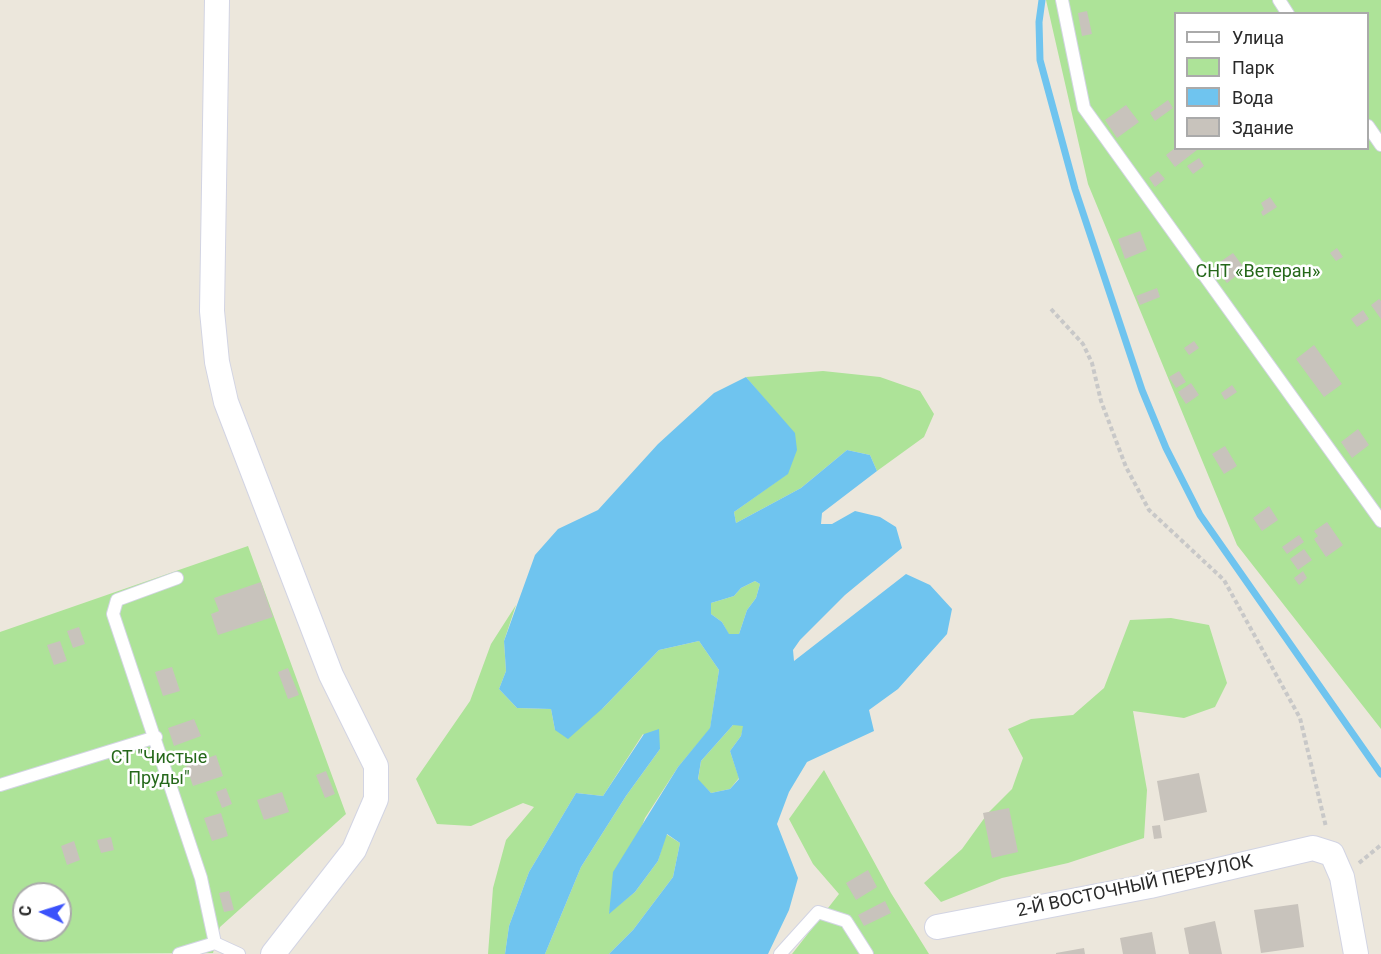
<!DOCTYPE html>
<meta charset="utf-8">
<style>
body{margin:0}
#map{position:relative;width:1381px;height:954px;overflow:hidden;background:#ece7dc;font-family:Roboto,sans-serif}
canvas{display:block}
.legend{position:absolute;left:1174px;top:12px;width:195px;height:138px;box-sizing:border-box;background:#fff;border:2px solid #aaa;margin:0;padding:8px 10px;list-style:none;font-size:18px;color:#2a2a2a}
.legend li{display:flex;align-items:center;gap:12px;height:30px}
.legend b{width:30px;border:2px solid #aaa}
.north{position:absolute;left:12px;top:882px;width:60px;height:60px;box-sizing:border-box;background:#fff;border:2px solid #aaa;border-radius:50%;rotate:274deg;font-size:16px;font-weight:700;line-height:24px;text-align:center;color:#2a2a2a}
.north::after{content:'';display:block;margin:auto;width:21px;height:27px;background:#3b52fb;clip-path:polygon(50% 0,100% 100%,50% 72%,0 100%)}
</style>
<div id="map">
<canvas width="1381" height="954"></canvas>
<ul class="legend">
<li><b style="height:8px;background:#fff"></b>Улица</li>
<li><b style="height:16px;background:#ade398"></b>Парк</li>
<li><b style="height:16px;background:#6fc4ef"></b>Вода</li>
<li><b style="height:16px;background:#c8c3bc"></b>Здание</li>
</ul>
<div class="north">С</div>
</div>
<script>
const c = document.querySelector('canvas').getContext('2d');
c.lineJoin = 'round';
function paint(path, color) {
  c.fillStyle = color;
  c.fill(path, 'evenodd');
}
function shape(rows) {
  const path = new Path2D();
  for (const r of rows) {
    path.moveTo(r[0], r[1]);
    for (let i = 2; i < r.length; i += 2) path.lineTo(r[i], r[i + 1]);
  }
  return path;
}
function strokePath(path, color, width, dash) {
  c.strokeStyle = color;
  c.lineWidth = width;
  c.lineCap = dash ? 'butt' : 'round';
  c.setLineDash(dash || []);
  c.stroke(path);
}
function write(font, color, halo, rows, align = 'center') {
  c.font = font + ' Roboto,sans-serif';
  c.lineWidth = 5;
  c.setLineDash([]);
  c.textBaseline = 'middle';
  c.strokeStyle = halo;
  c.fillStyle = color;
  for (const [text, x, y, turn = 0] of rows) {
    c.save();
    c.translate(x, y);
    c.rotate((+turn || 0) * Math.PI / 180);
    c.textAlign = isNaN(turn) ? turn : align;
    if (halo) c.strokeText(text, 0, 0);
    c.fillText(text, 0, 0);
    c.restore();
  }
}
const green = shape([
 [1046,0,1381,0,1381,729,1237,545,1088,184],
 [1176,14,1368,14,1368,148,1176,148],
 [823,371,880,377,920,391,934,414,924,437,877,471,870,455,847,450,801,488,736,523,734,512,787,474,767,402,746,377],
 [248,546,346,814,220,927,213,953,0,954,0,632],
 [24,894,60,894,60,930,24,930],
 [755,581,760,584,756,598,747,610,739,634,729,635,722,622,711,614,711,603,734,596,741,588],
 [516,605,504,641,506,671,499,689,517,708,551,709,555,730,603,708,659,650,699,641,719,670,710,729,678,767,645,818,609,913,635,892,658,861,666,834,680,843,673,877,633,930,609,954,545,954,581,867,626,796,660,749,643,734,603,796,576,793,529,872,509,926,505,954,488,954,493,888,506,840,534,807,523,803,471,826,437,824,416,779,470,701,491,644],
 [1171,618,1209,625,1227,683,1215,707,1184,718,1133,711,1147,790,1144,838,1068,863,1002,878,941,902,924,883,962,849,988,813,1012,789,1023,758,1008,729,1031,719,1073,715,1104,688,1130,620],
 [733,725,744,725,741,736,730,751,739,778,730,789,711,793,698,780,701,761],
 [824,770,891,893,929,954,792,954,839,894,813,864,789,819]
]);
const water = shape([
 [746,377,795,433,797,450,788,474,734,512,736,523,801,488,847,450,870,455,877,471,822,513,821,524,832,524,855,511,880,517,896,527,902,548,845,595,800,640,793,650,794,661,906,574,930,585,952,609,947,634,898,689,869,710,874,731,807,762,789,792,777,824,798,878,789,910,768,954,609,954,633,930,673,877,680,843,667,834,658,861,635,892,609,914,613,872,678,767,710,728,719,670,699,641,659,650,603,708,568,739,555,730,551,709,517,708,499,689,506,671,504,641,535,555,558,529,598,510,658,444,714,393],
 [755,581,760,584,756,598,747,610,739,634,729,634,722,622,711,614,711,603,734,596,741,588],
 [733,725,743,726,741,736,730,751,739,779,730,789,711,793,698,779,701,761],
 [659,729,660,749,626,796,581,867,545,954,505,954,509,926,529,872,576,793,603,796,644,734]
]);
const stream = shape([
 [1042,0,1039,22,1040,60,1075,189,1142,390,1166,448,1200,515,1381,774]
]);
const building = shape([
 [1087,11,1092,34,1082,36,1078,13],
 [1168,100,1173,108,1155,121,1150,113],
 [1126,105,1139,122,1117,138,1105,120],
 [1175,148,1196,148,1197,150,1175,167,1166,155],
 [1199,158,1204,166,1193,174,1187,166],
 [1158,171,1165,179,1155,187,1149,178],
 [1270,197,1277,207,1263,216,1261,212,1264,209,1261,203],
 [1140,231,1147,250,1125,259,1118,239],
 [1337,248,1343,257,1336,261,1330,253],
 [1233,253,1245,269,1227,283,1214,266],
 [1157,288,1160,297,1140,305,1136,296],
 [1379,299,1381,301,1381,319,1371,305],
 [1363,310,1369,319,1357,327,1351,319],
 [1194,341,1199,348,1189,355,1184,348],
 [1314,345,1342,384,1324,397,1296,359],
 [1179,371,1186,382,1176,388,1169,377],
 [1191,383,1199,395,1186,404,1178,392],
 [1232,385,1237,392,1225,400,1221,393],
 [1358,429,1369,445,1352,458,1341,442],
 [1225,446,1237,466,1224,474,1212,454],
 [1269,506,1278,520,1262,531,1253,518],
 [1327,522,1343,545,1326,557,1314,539,1318,536,1314,531],
 [1299,535,1304,542,1287,554,1282,547],
 [1304,549,1312,560,1298,570,1290,559],
 [1303,571,1307,578,1299,585,1294,578],
 [261,582,273,617,218,635,211,614,219,611,214,598],
 [79,627,85,644,73,648,67,631],
 [60,641,67,661,54,665,47,645],
 [172,667,180,691,163,696,155,672],
 [288,668,299,695,288,699,278,672],
 [194,719,201,736,174,746,168,728],
 [216,755,223,776,193,786,186,766],
 [326,771,335,794,325,798,316,775],
 [1199,773,1207,812,1164,821,1157,781],
 [226,788,232,804,222,808,216,792],
 [282,792,289,812,264,820,257,800],
 [1009,808,1018,852,992,858,983,813],
 [221,813,228,836,212,841,204,818],
 [1160,825,1162,838,1154,839,1152,826],
 [111,837,114,850,101,853,97,840],
 [74,841,80,860,67,865,61,846],
 [868,870,877,887,856,900,846,883],
 [229,891,234,910,224,912,219,893],
 [885,901,891,913,864,926,858,915],
 [1298,904,1304,947,1261,953,1254,910],
 [1215,921,1222,954,1189,954,1184,928],
 [1152,932,1156,954,1123,954,1120,938],
 [1084,948,1085,954,1056,954,1056,953]
]);
const path = shape([
 [1051,309,1083,344,1092,363,1101,401,1126,467,1149,510,1224,580,1300,718,1326,827],
 [1359,863,1381,845]
]);
const service = shape([
 [1062,0,1084,108,1381,521],
 [1279,0,1288,14],
 [1368,126,1381,145],
 [177,578,117,600,113,614,201,878,215,943,239,954],
 [0,785,156,737],
 [179,954,215,943],
 [780,954,818,912,846,921,867,954]
]);
const minor = shape([
 [217,0,212,311,217,362,226,402,331,675,376,766,376,799,354,850,273,954],
 [937,927,1150,886,1313,848,1332,854,1342,877,1356,954]
]);
const parkNames = [
 ["СНТ «Ветеран»",1258,272],
 ["СТ \"Чистые",159,758],
 ["Пруды\"",159,779]
];
const streetNames = [
 ["2-Й ВОСТОЧНЫЙ ПЕРЕУЛОК",1135,887,-12]
];
paint(green, '#ade398');
paint(water, '#6fc4ef');
strokePath(stream, '#6fc4ef', 7);
paint(building, '#c8c3bc');
strokePath(service, '#d2d4e3', 14);
strokePath(minor, '#d2d4e3', 26);
strokePath(path, '#c8c8c8', 4, [4.5, 3]);
strokePath(service, '#fff', 12);
strokePath(minor, '#fff', 24);
write('18px', '#25681a', '#fff', parkNames);
write('18px', '#2a2a2a', '#fff', streetNames);
</script>
